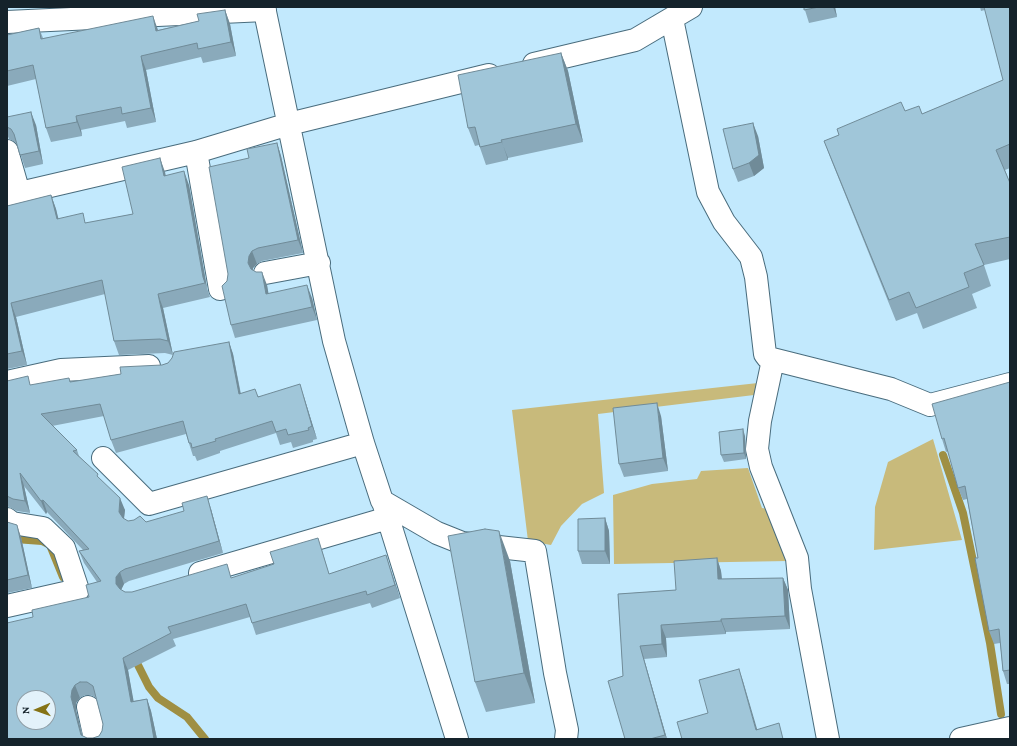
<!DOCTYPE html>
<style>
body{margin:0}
#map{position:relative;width:1017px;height:746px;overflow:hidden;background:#c2e9fd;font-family:"Crimson Pro",serif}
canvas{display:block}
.frame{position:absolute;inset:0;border:8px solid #15232b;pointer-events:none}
.north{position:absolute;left:16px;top:690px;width:40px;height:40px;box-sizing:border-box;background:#e3f2fa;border:1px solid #919fa7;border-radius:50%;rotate:268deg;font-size:11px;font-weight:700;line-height:16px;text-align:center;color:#15232b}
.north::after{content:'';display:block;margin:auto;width:14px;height:18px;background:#857315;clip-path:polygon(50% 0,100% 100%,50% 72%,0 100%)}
</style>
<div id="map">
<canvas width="1017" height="746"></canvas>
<div class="frame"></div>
<div class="north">N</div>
</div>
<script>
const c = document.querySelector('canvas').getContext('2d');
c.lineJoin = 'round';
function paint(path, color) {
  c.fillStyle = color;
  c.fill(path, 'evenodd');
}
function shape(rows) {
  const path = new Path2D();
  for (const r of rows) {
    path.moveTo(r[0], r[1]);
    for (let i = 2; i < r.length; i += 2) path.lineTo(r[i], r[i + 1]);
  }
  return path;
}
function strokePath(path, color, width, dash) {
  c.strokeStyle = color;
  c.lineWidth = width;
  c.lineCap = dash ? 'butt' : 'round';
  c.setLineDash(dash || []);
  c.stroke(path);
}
const green = shape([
 [758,383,754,395,598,414,604,493,582,504,561,526,551,545,528,541,512,410],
 [933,439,962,540,874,550,875,507,888,462],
 [748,468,762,508,768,509,788,561,614,564,613,495,652,484,697,479,701,471]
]);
const stream = shape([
 [943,455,963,513,990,643,1001,714],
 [7,534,15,539,42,541,50,545,63,577],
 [133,655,149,687,158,698,187,717,205,739]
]);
const minor = shape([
 [264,7,334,341,363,443,382,501,437,533,462,543,535,551,555,673,567,730,566,739],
 [672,19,708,192,724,222,751,257,756,277,765,354,768,358,891,389,930,405,1010,384],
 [7,22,265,10],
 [534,64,635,40,691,7],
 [7,151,19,193],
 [196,152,220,289],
 [7,196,196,152,289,124,489,75],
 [265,273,319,263],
 [773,360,760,421,757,449,761,467,797,558,800,589,828,739],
 [7,382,61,370,149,366],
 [103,458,149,504,363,443],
 [384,505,457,739],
 [7,519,12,523,43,528,64,548,78,590,7,606],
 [200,573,388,518],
 [88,707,95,739],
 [961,739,1010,728]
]);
const wall = shape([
 [804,7,835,7,837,17,809,23],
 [980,7,1010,7,1010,168,1005,170,1010,183,1010,259,984,265,991,286,972,294,977,308,923,329,917,313,896,321,832,162,824,141,905,111,922,114,1003,80,985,10,981,11],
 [225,10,230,24,236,56,203,63,201,57,146,70,156,122,127,128,125,121,81,130,82,136,51,142,46,128,36,79,7,86,7,35,39,28,43,38,158,30,199,21],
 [561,53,568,71,583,142,508,158,508,160,486,165,479,145,475,146,468,128],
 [7,117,36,125,43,164,25,168,17,144,15,142,9,139,7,134],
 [758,136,764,168,754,176,738,182,733,169],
 [277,143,281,156,303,253,262,261,257,264,253,268,253,270,267,285,268,294,312,298,317,320,235,338,231,325,227,281,249,158],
 [160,158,165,175,189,185,207,288,210,297,163,308,173,355,165,353,119,355,114,341,105,294,16,317,27,365,7,369,7,206,51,195,56,209,58,219,87,223,133,214],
 [229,342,233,354,241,394,258,396,304,397,317,439,313,440,313,442,293,448,291,442,280,445,276,433,220,451,220,453,197,461,195,456,193,456,186,434,116,453,111,440,104,416,52,426,77,450,79,456,100,479,125,510,124,519,128,521,146,522,211,509,223,553,129,581,124,584,121,590,125,592,132,592,232,578,322,550,329,574,386,555,400,598,372,608,370,603,256,635,250,617,173,639,176,646,128,670,133,701,147,699,151,711,157,739,7,739,33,617,89,597,97,582,84,563,79,551,83,550,47,512,46,514,24,486,30,513,17,511,7,506,7,381,31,385,71,382,121,374,162,365],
 [85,695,91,695,96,698,103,724,102,731,99,736,93,738,87,738,83,736,76,710,76,703,80,698],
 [1010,382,1010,684,1007,684,1003,671,1000,643,994,644,989,631,978,558,967,499,963,500,958,488,948,451,946,452,942,439],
 [661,416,668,471,624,477,619,464],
 [745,436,746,459,724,462,721,455],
 [605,518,609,531,610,564,582,564,578,551],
 [7,522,21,537,32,588,7,593],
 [717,558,721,571,722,579,783,578,788,590,790,629,726,632,726,634,666,638,667,657,644,659,667,739,625,739,623,676,618,594,676,590],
 [510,561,535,703,486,712,475,682]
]);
const shadedWall = shape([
 [833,7,835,7,837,17],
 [225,10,230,24,236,56,231,42],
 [153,16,158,30,156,31],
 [561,53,568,71,583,142,576,124],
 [141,56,146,70,156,122,151,108],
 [31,112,36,125,43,164,39,151],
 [76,116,81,130,82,136,77,122],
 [753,123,758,136,764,168,754,176,749,163],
 [501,140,508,158,508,160,502,142],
 [277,143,281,156,303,253,298,240],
 [160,158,165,172,169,190,164,176],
 [184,171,189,185,207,288,203,277],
 [51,195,56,209,62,233,57,219],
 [252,251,257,264,253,268,253,276,248,263,249,256],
 [262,272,267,285,271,307,266,294],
 [307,285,312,298,317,320,312,307],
 [158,294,163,308,173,355,168,341],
 [11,303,16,317,27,365,22,351],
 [229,342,233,354,243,407,239,394],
 [300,384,304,397,317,439,312,426],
 [657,403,661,416,668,471,663,458],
 [743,429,745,436,746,459,744,453],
 [20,473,24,486,30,513,25,501],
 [207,496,211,509,223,553,219,541],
 [120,498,125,510,123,525,119,512],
 [43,500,47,512,46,514,41,501],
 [605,518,609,531,610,564,605,551],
 [17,525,21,537,32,588,28,575],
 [499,531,510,561,535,703,524,673],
 [386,555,390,568,400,598,395,585],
 [717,558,721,571,723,592,718,579],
 [120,572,124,584,121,590,121,596,116,584,116,577],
 [783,578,788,590,790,629,785,616],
 [721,619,726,632,726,634,721,621],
 [661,625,666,638,667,657,662,644],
 [640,646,644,659,667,739,665,735],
 [123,658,128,670,136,714,131,702],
 [739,669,743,681,760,739,756,730],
 [75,685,80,698,76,703,76,710,83,739,81,735,71,697,72,690],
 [147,699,151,711,157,739,154,739]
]);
const building = shape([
 [804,7,819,7,804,10,804,7],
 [984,7,1010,7,1010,144,996,150,1010,183,1010,237,975,244,984,265,964,273,969,287,916,308,909,292,889,300,824,141,839,135,837,129,901,102,905,111,919,106,922,114,1003,80,984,7],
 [225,10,231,42,198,49,197,43,141,56,151,108,122,114,121,107,76,116,77,122,46,128,33,65,7,71,7,35,39,28,41,39,153,16,156,31,199,21,197,14,225,10],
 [561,53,576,124,501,140,502,142,480,147,475,127,468,128,458,75,561,53],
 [31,112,39,151,20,155,14,134,11,129,7,127,7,117,31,112],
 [753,123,759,155,749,163,733,169,723,129,753,123],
 [277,143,298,240,258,248,252,251,249,256,248,263,251,269,256,272,262,272,266,294,307,285,312,307,231,325,222,286,227,281,228,274,209,167,249,158,247,149,277,143],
 [160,158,164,176,184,171,203,277,205,283,158,294,168,341,160,339,114,341,102,280,11,303,22,351,7,354,7,206,51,195,57,219,83,213,85,223,133,214,122,167,160,158],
 [229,342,239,394,255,389,258,397,300,384,312,426,308,428,309,430,288,435,286,429,276,432,272,421,215,439,216,441,192,448,191,443,189,443,183,421,111,440,100,404,41,414,77,450,73,451,98,474,97,476,120,498,119,512,123,518,128,521,134,520,140,516,146,522,184,511,182,503,207,496,219,541,125,569,120,572,116,577,116,584,120,589,125,592,132,592,227,564,231,578,274,564,270,552,318,538,329,574,386,555,395,585,367,595,366,591,252,623,246,604,168,627,171,633,123,658,131,702,147,699,154,739,7,739,7,623,33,617,32,610,89,597,86,585,101,581,79,551,89,549,43,500,41,501,20,473,25,501,13,499,7,496,7,381,28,376,30,385,69,378,70,382,121,374,120,367,162,365,168,363,172,358,174,352,229,342],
 [80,682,87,682,93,686,103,724,102,731,99,736,93,738,87,738,81,735,71,697,72,690,75,685,80,682],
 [24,698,48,698,48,722,24,722,24,698],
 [1010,382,1010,670,1003,671,999,629,989,631,975,558,978,558,965,486,958,488,944,438,942,439,932,404,1010,382],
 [657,403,663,458,619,464,613,408,657,403],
 [743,429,744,453,721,455,719,432,743,429],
 [605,518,605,551,578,551,578,519,605,518],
 [7,522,17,525,28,575,7,580,7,522],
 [485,529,499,531,524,673,475,682,448,536,485,529],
 [717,558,718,579,783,578,785,616,721,619,721,621,661,625,662,644,640,646,665,735,650,739,625,739,608,681,623,676,618,594,676,590,674,561,717,558],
 [739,669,756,730,779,723,783,739,682,739,677,722,708,713,699,680,739,669]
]);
paint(green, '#c8ba7b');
strokePath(stream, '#9f8f43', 8);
strokePath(minor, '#496c7d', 24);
strokePath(minor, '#fff', 22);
paint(wall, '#8aaabb');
paint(shadedWall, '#708b98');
paint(building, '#a0c6d9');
strokePath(building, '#708b98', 1);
</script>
